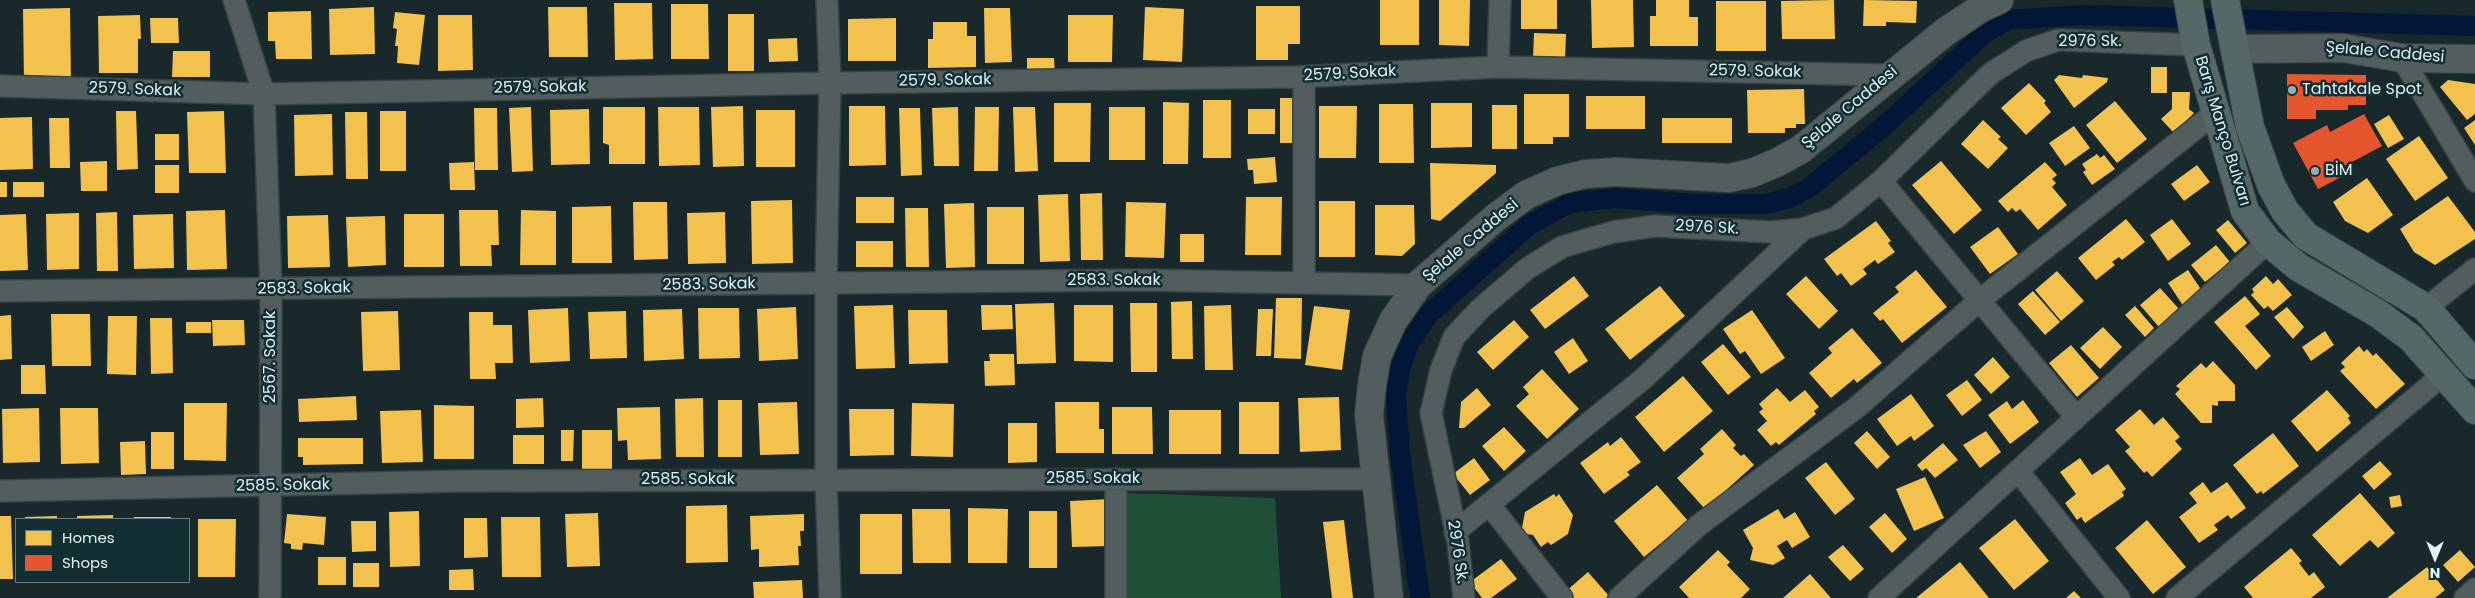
<!DOCTYPE html>
<meta charset="utf-8">
<style>
body{margin:0}
#map{position:relative;width:2475px;height:598px;overflow:hidden;background:#19282b;font-family:Poppins,sans-serif}
canvas{display:block}
.legend{position:absolute;left:15px;top:518px;width:175px;height:65px;box-sizing:border-box;background:#122e32;border:1px solid #657c80;margin:0;padding:6px 9px;list-style:none;font-size:15px;color:#e1f1f4}
.legend li{display:flex;align-items:center;gap:10px;height:25px}
.legend b{width:25px;border:1px solid #657c80}
.north{position:absolute;left:2410px;top:533px;width:50px;height:50px;-webkit-text-stroke:4px #122e32;paint-order:stroke;rotate:180deg;font-size:14px;font-weight:700;line-height:20px;text-align:center;color:#e1f1f4}
.north::after{content:'';display:block;margin:auto;width:18px;height:22px;background:#e1f1f4;clip-path:polygon(50% 0,100% 100%,50% 72%,0 100%)}
</style>
<div id="map">
<canvas width="2475" height="598"></canvas>
<ul class="legend">
<li><b style="height:14px;background:#f2c14e"></b>Homes</li>
<li><b style="height:14px;background:#e4572e"></b>Shops</li>
</ul>
<div class="north">N</div>
</div>
<script>
const c = document.querySelector('canvas').getContext('2d');
c.lineJoin = 'round';
function paint(path, color) {
  c.fillStyle = color;
  c.fill(path, 'evenodd');
}
function shape(rows) {
  const path = new Path2D();
  for (const r of rows) {
    path.moveTo(r[0], r[1]);
    for (let i = 2; i < r.length; i += 2) path.lineTo(r[i], r[i + 1]);
  }
  return path;
}
function strokePath(path, color, width, dash) {
  c.strokeStyle = color;
  c.lineWidth = width;
  c.lineCap = dash ? 'butt' : 'round';
  c.setLineDash(dash || []);
  c.stroke(path);
}
function write(font, color, halo, rows, align = 'center') {
  c.font = font + ' Poppins,sans-serif';
  c.lineWidth = 5;
  c.setLineDash([]);
  c.textBaseline = 'middle';
  c.strokeStyle = halo;
  c.fillStyle = color;
  for (const [text, x, y, turn = 0] of rows) {
    c.save();
    c.translate(x, y);
    c.rotate((+turn || 0) * Math.PI / 180);
    c.textAlign = isNaN(turn) ? turn : align;
    if (halo) c.strokeText(text, 0, 0);
    c.fillText(text, 0, 0);
    c.restore();
  }
}
const green = shape([
 [1124,493,1275,498,1281,598,1126,598]
]);
const homes = shape([
 [1380,0,1419,0,1419,45,1380,45],
 [1439,0,1470,0,1469,46,1439,45],
 [1521,0,1557,0,1557,29,1521,29],
 [1591,0,1633,0,1634,47,1592,48],
 [1656,0,1689,0,1689,17,1698,17,1698,46,1650,46,1650,16,1656,16],
 [1834,0,1835,39,1782,39,1781,1],
 [1864,0,1917,1,1916,23,1886,22,1886,26,1863,26],
 [1716,1,1766,1,1766,51,1716,51],
 [614,3,652,3,653,59,615,60],
 [671,4,708,4,709,59,671,59],
 [1256,6,1300,6,1300,44,1288,44,1288,60,1256,60],
 [374,7,375,54,330,55,329,9],
 [548,7,587,7,588,57,549,57],
 [1145,7,1184,9,1182,62,1143,60],
 [70,8,71,83,24,83,23,9],
 [984,8,1010,8,1012,62,985,63],
 [311,11,312,59,276,59,275,41,268,41,268,12],
 [395,12,425,15,419,65,397,63,398,46,395,46,397,29,393,28],
 [728,14,754,14,754,71,728,71],
 [140,15,141,39,138,39,138,73,99,73,98,16],
 [438,15,472,15,473,70,438,71],
 [1068,15,1113,15,1112,62,1068,62],
 [150,18,178,18,179,43,151,43],
 [896,18,896,61,848,61,848,19],
 [933,22,967,22,967,36,976,36,976,67,928,68,928,39,933,39],
 [1534,33,1566,34,1565,61,1533,60],
 [797,38,798,61,769,62,768,39],
 [173,51,210,51,210,77,172,77],
 [1027,58,1054,58,1055,76,1027,76],
 [2151,67,2167,67,2167,93,2151,93],
 [2059,75,2082,78,2083,75,2108,78,2107,82,2074,108,2054,80],
 [2448,80,2475,84,2475,114,2467,120,2440,87],
 [2029,83,2046,101,2044,103,2051,112,2026,135,2001,108],
 [1804,89,1805,124,1796,124,1796,128,1785,128,1785,133,1748,133,1747,90],
 [2172,92,2190,92,2189,109,2194,113,2174,133,2161,119,2172,109],
 [1524,94,1569,94,1569,137,1553,137,1553,144,1524,144],
 [1586,96,1645,96,1645,129,1586,129],
 [1280,98,1299,98,1299,143,1280,143],
 [1203,100,1231,100,1231,158,1203,158],
 [2115,101,2147,139,2117,163,2086,125],
 [1163,102,1189,103,1188,164,1163,164],
 [1054,103,1091,103,1090,162,1054,162],
 [1431,103,1472,103,1472,147,1431,148],
 [1379,104,1413,104,1414,163,1379,163],
 [1492,105,1517,105,1517,149,1492,149],
 [743,106,744,166,713,167,711,107],
 [849,106,885,106,886,165,849,166],
 [1319,106,1357,106,1356,158,1319,158],
 [531,107,533,171,512,172,509,108],
 [603,107,645,107,645,164,609,164,609,145,603,143],
 [658,107,699,107,700,165,659,166],
 [958,107,959,166,934,166,932,108],
 [975,107,999,107,998,171,974,171],
 [1013,107,1035,107,1038,171,1015,172],
 [1109,107,1145,107,1145,160,1109,160],
 [474,108,497,108,498,170,475,170],
 [899,108,920,108,922,175,901,176],
 [589,109,590,164,551,165,550,110],
 [1248,109,1275,109,1275,134,1248,134],
 [756,110,795,110,795,167,756,167],
 [116,111,136,111,138,169,117,170],
 [224,111,226,173,189,173,187,112],
 [380,111,406,111,406,171,380,171],
 [345,112,367,112,368,179,346,179],
 [332,114,333,175,295,176,294,115],
 [2389,115,2404,139,2388,148,2374,124],
 [32,117,33,169,0,170,0,118],
 [49,118,69,118,70,168,50,168],
 [1662,118,1732,118,1732,143,1662,143],
 [1983,120,2001,137,1998,139,2008,148,1988,169,1961,144],
 [2475,120,2475,145,2464,128],
 [2074,126,2090,148,2065,166,2049,143],
 [155,134,179,134,179,160,155,160],
 [2419,136,2448,178,2415,201,2386,159],
 [2097,154,2100,158,2104,155,2115,169,2092,185,2083,172,2086,170,2082,164],
 [1275,157,1277,182,1254,184,1253,170,1248,170,1247,159],
 [107,161,107,191,81,191,80,162],
 [1941,161,1982,210,1954,234,1912,185],
 [474,162,475,190,450,190,449,163],
 [2045,162,2057,175,2052,179,2056,183,2052,187,2067,205,2038,230,2020,209,2016,212,2012,208,2008,212,1998,201],
 [1430,163,1496,165,1496,173,1440,221,1431,219],
 [155,165,179,165,179,193,155,193],
 [2197,165,2210,182,2184,201,2171,184],
 [2367,178,2393,215,2368,233,2345,221,2333,202],
 [0,182,7,182,7,197,0,197],
 [13,182,44,182,44,197,13,197],
 [1102,193,1103,260,1081,260,1080,194],
 [1068,194,1070,261,1040,262,1038,195],
 [2448,196,2475,232,2475,239,2435,265,2414,252,2400,229],
 [856,197,894,197,894,223,856,223],
 [1246,197,1282,197,1281,255,1245,255],
 [792,200,793,263,752,264,751,201],
 [1319,201,1355,201,1355,257,1319,257],
 [633,202,667,202,668,259,634,260],
 [1126,202,1166,203,1164,258,1125,257],
 [974,203,975,267,946,268,944,204],
 [1375,205,1414,205,1415,244,1402,256,1375,255],
 [611,206,612,263,572,263,572,207],
 [987,207,1024,207,1024,264,987,264],
 [905,208,928,208,929,267,906,267],
 [225,210,227,269,187,270,186,211],
 [459,210,498,210,499,245,491,245,492,266,460,266],
 [521,210,556,211,556,265,520,265],
 [117,212,118,271,97,271,96,213],
 [725,212,726,263,688,264,687,213],
 [79,213,79,269,47,270,46,214],
 [26,214,28,270,0,271,0,215],
 [173,214,174,268,134,269,133,215],
 [404,214,444,214,444,267,404,267],
 [328,215,330,267,288,268,287,216],
 [385,216,386,265,348,267,346,217],
 [2126,219,2145,242,2122,260,2119,257,2112,262,2115,265,2096,280,2078,258],
 [2172,219,2191,244,2168,261,2150,235],
 [2228,220,2247,243,2235,253,2216,230],
 [1876,221,1891,241,1888,243,1895,252,1878,264,1875,260,1863,269,1867,274,1851,286,1841,273,1837,276,1824,259],
 [1998,227,2018,254,1990,274,1970,247],
 [1180,234,1204,234,1204,262,1180,262],
 [856,241,893,241,893,267,856,267],
 [2216,245,2230,262,2205,282,2191,265],
 [1916,270,1947,307,1902,343,1883,319,1880,321,1873,313,1899,292,1895,287],
 [2188,270,2204,294,2184,307,2168,283],
 [2057,271,2084,301,2061,321,2035,290],
 [1574,276,1589,296,1545,329,1530,310],
 [1806,276,1838,311,1819,329,1786,294],
 [2266,276,2273,284,2278,279,2292,295,2273,311,2268,306,2264,309,2251,295,2254,292,2252,289],
 [1660,286,1685,316,1630,360,1605,329],
 [2160,288,2179,309,2159,327,2140,305],
 [2033,291,2060,322,2045,335,2018,304],
 [2245,296,2260,314,2245,326,2271,356,2256,370,2214,322],
 [1276,298,1302,298,1301,359,1274,358],
 [1192,301,1193,359,1172,359,1171,302],
 [1054,303,1056,363,1017,364,1015,304],
 [1130,303,1157,303,1157,372,1131,372],
 [893,305,895,368,856,369,854,306],
 [981,305,1012,305,1013,329,982,330],
 [1074,305,1113,305,1113,362,1074,361],
 [1231,305,1233,370,1205,370,1204,306],
 [1314,306,1350,310,1342,370,1305,365],
 [2135,306,2154,328,2145,337,2125,315],
 [796,307,798,359,759,361,757,309],
 [2287,307,2304,327,2293,339,2274,317],
 [568,308,570,361,530,363,528,310],
 [698,308,739,308,740,358,699,359],
 [682,309,684,359,644,361,643,310],
 [1258,309,1273,309,1271,356,1256,356],
 [908,310,947,310,948,363,909,364],
 [1752,310,1785,358,1761,374,1745,351,1740,354,1723,329],
 [398,311,400,370,363,371,361,312],
 [626,311,627,358,590,359,588,312],
 [469,312,493,312,493,325,512,325,513,363,495,363,496,379,470,379],
 [51,314,90,314,91,366,52,366],
 [11,315,12,359,0,360,0,316],
 [108,316,137,316,136,375,107,374],
 [150,318,172,318,173,373,151,374],
 [212,320,244,320,245,345,213,346],
 [1514,320,1529,337,1493,370,1477,352],
 [186,322,211,322,211,333,186,333],
 [2103,327,2122,347,2100,369,2080,348],
 [1852,328,1882,363,1857,383,1854,379,1831,398,1809,373,1832,353,1828,348],
 [2325,331,2334,345,2311,361,2302,347],
 [1573,338,1588,361,1569,374,1554,352],
 [1723,344,1751,377,1728,395,1701,362],
 [2071,345,2099,378,2077,397,2049,363],
 [2359,346,2364,352,2367,349,2373,356,2376,353,2405,384,2376,409,2340,371,2345,367,2341,363],
 [989,354,1014,354,1015,385,985,386,984,361,990,361],
 [1993,357,2010,377,1991,394,1974,375],
 [2213,361,2235,385,2235,401,2218,401,2218,406,2212,405,2212,423,2201,423,2175,394,2180,389,2176,386,2201,363,2206,368],
 [21,365,45,365,46,394,21,394],
 [1542,369,1579,409,1547,439,1516,406,1529,394,1523,387],
 [1683,376,1713,411,1664,452,1635,417],
 [1967,380,1982,400,1962,416,1946,395],
 [1477,388,1491,405,1464,428,1459,428,1461,402],
 [1777,388,1790,402,1805,390,1819,407,1814,411,1816,414,1779,445,1776,442,1771,446,1757,430,1767,421,1759,412,1763,409,1759,404],
 [2327,390,2350,416,2348,418,2351,423,2317,452,2291,421],
 [1911,394,1934,426,1914,441,1911,436,1897,446,1877,419],
 [356,396,357,420,299,422,298,399],
 [1339,397,1341,450,1300,452,1298,398],
 [543,398,544,427,516,428,516,399],
 [703,398,704,457,676,457,675,399],
 [718,400,742,400,742,457,718,457],
 [2023,400,2039,422,2010,444,1988,415,2007,401,2012,409],
 [797,402,799,454,760,455,758,403],
 [1055,402,1099,402,1099,429,1104,429,1104,453,1056,453],
 [1239,402,1279,402,1279,454,1239,454],
 [184,403,227,403,226,461,184,460],
 [912,403,954,404,953,457,911,456],
 [434,405,474,406,474,459,434,459],
 [660,407,661,459,628,460,627,440,618,441,617,408],
 [1112,407,1152,407,1153,454,1112,454],
 [39,408,40,462,3,463,2,409],
 [60,408,98,408,99,463,61,464],
 [849,409,894,409,894,455,850,456],
 [2140,409,2154,425,2163,417,2180,437,2175,441,2182,449,2152,477,2147,471,2144,473,2125,451,2130,447,2115,430],
 [421,410,423,462,382,463,380,411],
 [1169,410,1221,410,1221,454,1169,454],
 [1008,423,1037,423,1037,462,1008,463],
 [1504,427,1526,451,1504,471,1482,446],
 [1722,429,1736,445,1733,448,1741,456,1744,454,1754,465,1705,509,1677,478,1704,454,1700,449],
 [561,430,574,430,573,461,561,461],
 [582,430,612,430,612,469,582,469],
 [1867,431,1890,457,1877,469,1854,443],
 [1986,431,2001,452,1980,468,1963,445],
 [151,432,174,432,174,469,151,469],
 [2273,433,2299,466,2263,494,2261,491,2257,494,2233,465],
 [513,435,544,435,544,464,513,464],
 [1621,437,1641,462,1627,472,1630,475,1604,494,1580,463,1608,442,1610,446],
 [298,438,363,438,363,464,303,465,303,457,298,457],
 [145,441,146,474,121,475,120,442],
 [1943,443,1958,460,1935,478,1926,468,1922,471,1917,465],
 [1474,458,1490,480,1470,495,1453,474],
 [2080,458,2092,475,2108,464,2126,489,2122,492,2124,496,2085,523,2081,517,2077,520,2065,503,2076,494,2060,472],
 [2380,461,2392,474,2374,490,2362,476],
 [1826,462,1855,499,1835,515,1805,478],
 [1925,477,1944,518,1914,531,1896,489],
 [2203,482,2211,493,2227,482,2246,508,2231,519,2228,515,2214,525,2218,530,2199,543,2179,517,2197,503,2189,493],
 [1657,485,1688,521,1644,557,1614,521],
 [2360,493,2395,533,2378,548,2370,540,2340,566,2312,535],
 [1554,494,1556,497,1559,494,1573,515,1568,534,1551,545,1548,542,1541,547,1533,535,1521,533,1525,512],
 [2400,495,2402,506,2391,508,2389,497],
 [1111,499,1112,546,1072,547,1070,501],
 [727,505,728,562,686,563,686,506],
 [968,508,1008,509,1007,563,968,563],
 [912,509,950,509,951,563,913,563],
 [1778,509,1784,519,1795,512,1810,537,1792,548,1787,540,1777,546,1785,558,1773,565,1750,560,1753,548,1743,530],
 [419,511,420,566,390,567,389,512],
 [1029,511,1057,511,1057,568,1029,568],
 [598,513,600,566,567,567,565,514],
 [1885,513,1907,539,1892,553,1869,527],
 [287,514,326,517,324,545,303,543,302,550,291,549,291,544,284,543],
 [804,514,804,531,800,531,801,546,798,546,799,565,759,567,759,549,751,550,750,516],
 [860,514,902,514,902,574,860,574],
 [113,515,113,519,77,519,77,516],
 [0,516,11,516,13,579,0,579],
 [57,516,57,519,26,519,25,517],
 [134,517,171,517,171,519,134,519],
 [501,517,540,517,541,577,502,577],
 [464,518,487,518,488,557,464,558],
 [198,519,236,519,235,577,198,577],
 [2015,519,2049,561,2014,590,1979,548],
 [1344,520,1353,598,1332,598,1323,522],
 [2147,520,2186,567,2153,594,2115,548],
 [351,521,376,521,376,551,352,552],
 [1843,545,1864,569,1850,581,1828,557],
 [2291,548,2302,561,2299,563,2309,576,2314,572,2325,587,2311,598,2253,598,2244,587],
 [1718,550,1730,562,1727,565,1750,589,1741,598,1689,598,1679,587],
 [2460,550,2475,567,2458,582,2443,565],
 [318,557,346,557,346,585,318,585],
 [1501,559,1517,579,1491,598,1482,598,1470,582],
 [1960,562,1989,598,1916,598],
 [353,563,379,563,379,587,353,587],
 [2427,567,2445,590,2435,598,2387,598],
 [473,569,474,590,449,590,449,570],
 [1588,572,1609,596,1606,598,1570,598,1565,592],
 [1810,574,1831,598,1783,598],
 [802,580,803,598,754,598,753,582],
 [2074,591,2081,598,2066,598]
]);
const shops = shape([
 [2287,74,2366,75,2366,105,2348,105,2348,110,2316,110,2316,119,2287,119],
 [2364,114,2382,146,2337,170,2341,177,2318,189,2293,143,2327,125,2330,132]
]);
const canal = shape([
 [1420,598,1400,454,1396,395,1400,370,1409,344,1429,314,1529,225,1570,203,1615,198,1693,204,1767,204,1789,198,1809,188,1883,127,1986,32,2009,20,2083,15,2475,26]
]);
const minor = shape([
 [234,0,264,94,271,290,270,598],
 [827,0,830,83,826,283,826,479,830,598],
 [2402,58,2475,181],
 [1498,67,1500,0],
 [1304,77,1304,283],
 [0,86,264,94,830,83,1296,77,1498,67,1890,75],
 [1881,181,2076,417],
 [0,291,1138,280,1418,285],
 [2426,308,2475,269],
 [2018,471,2119,598],
 [0,491,461,481,1375,479],
 [1489,504,1562,598],
 [1455,532,1643,379,1803,229],
 [1116,598,1116,479],
 [1464,598,1458,542,1431,413,1441,370,1454,337,1480,309,1528,268,1562,247,1613,232,1655,226,1771,232,1803,229,1836,218,1881,181,1990,74,2026,51,2058,40,2196,45],
 [1619,598,1699,525,1856,408,1980,300,2215,113],
 [1879,598,2268,242],
 [2177,598,2444,374],
 [2465,598,2475,589]
]);
const tertiary = shape([
 [2236,49,2343,48,2402,58,2475,59],
 [1389,598,1369,415,1372,385,1377,356,1393,321,1418,285,1495,218,1526,195,1557,181,1585,174,1617,172,1729,178,1752,173,1776,163,1800,150,1945,32,1981,8,1999,0]
]);
const primary = shape([
 [2188,0,2196,45,2245,211,2268,242,2298,267,2377,313,2411,338,2475,410],
 [2225,0,2250,127,2271,185,2285,211,2306,236,2426,308,2475,365]
]);
const markers = [
 [2292,90,5,"#9babae"],
 [2315,171,5,"#9babae"]
];
const streetNames = [
 ["2976 Sk.",2090,42],
 ["Şelale Caddesi",2385,53,5],
 ["2579. Sokak",1755,72,1],
 ["2579. Sokak",1350,74,-3],
 ["2579. Sokak",945,81,-1],
 ["2579. Sokak",540,88,-1],
 ["2579. Sokak",135,90,2],
 ["Şelale Caddesi",1850,108,-40],
 ["Barış Manço Bulvarı",2222,131,73],
 ["2976 Sk.",1707,228,3],
 ["Şelale Caddesi",1471,241,-40],
 ["2583. Sokak",1114,281],
 ["2583. Sokak",709,285,-1],
 ["2583. Sokak",304,289,-1],
 ["2567. Sokak",271,357,-90],
 ["2585. Sokak",1093,479],
 ["2585. Sokak",688,480],
 ["2585. Sokak",283,486,-1],
 ["2976 Sk.",1457,552,81]
];
const poiNames = [
 ["Tahtakale Spot",2302,90],
 ["BİM",2325,171]
];
paint(green, '#204f38');
paint(homes, '#f2c14e');
paint(shops, '#e4572e');
strokePath(canal, '#021738', 20);
strokePath(minor, '#364244', 24);
strokePath(tertiary, '#364244', 30);
strokePath(primary, '#364244', 30);
strokePath(minor, '#525d5e', 21);
strokePath(tertiary, '#525d5e', 28);
strokePath(primary, '#556767', 28);
for (const [x, y, r, color] of markers) {
  const dot = new Path2D();
  dot.arc(x, y, r, 0, 2 * Math.PI);
  c.fillStyle = color;
  c.fill(dot);
  strokePath(dot, '#122e32', 2);
}
write('16px', '#e1f1f4', '#122e32', streetNames);
write('16px', '#e1f1f4', '#122e32', poiNames, 'left');
</script>
